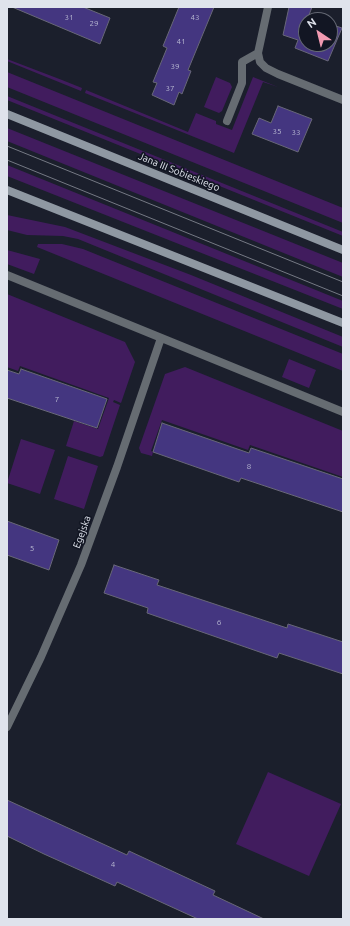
<!DOCTYPE html>
<style>
body{margin:0}
#map{position:relative;width:350px;height:926px;overflow:hidden;background:#1b1f2c;font-family:Ubuntu,sans-serif}
canvas{display:block}
.frame{position:absolute;inset:0;border:8px solid #dfe3ec;pointer-events:none}
.north{position:absolute;left:298px;top:12px;width:40px;height:40px;box-sizing:border-box;background:#121623;border:1px solid #646873;border-radius:50%;rotate:325deg;font-size:11px;font-weight:700;line-height:16px;text-align:center;color:#dfe3ec}
.north::after{content:'';display:block;margin:auto;width:14px;height:18px;background:#f19ab1;clip-path:polygon(50% 0,100% 100%,50% 72%,0 100%)}
</style>
<div id="map">
<canvas width="350" height="926"></canvas>
<div class="frame"></div>
<div class="north">N</div>
</div>
<script>
const ctx = document.querySelector('canvas').getContext('2d');
ctx.lineJoin = 'round';
function paint(path, color) { ctx.fillStyle = color; ctx.fill(path, 'evenodd'); }
const poly = rows => new Path2D(rows.map(r => 'M' + r).join(''));
function trace(path, color, width, dash) { ctx.strokeStyle = color; ctx.lineWidth = width; ctx.lineCap = dash ? 'butt' : 'round'; ctx.setLineDash(dash || []); ctx.stroke(path); }
function drawText(font, color, halo, rows, align = 'center') {
  ctx.font = font + ' Ubuntu,sans-serif'; ctx.lineWidth = 3.5; ctx.setLineDash([]); ctx.textBaseline = 'middle'; ctx.strokeStyle = halo; ctx.fillStyle = color; for (const [text, x, y, turn = 0] of rows) {
    ctx.save(); ctx.translate(x, y); ctx.rotate((+turn || 0) * Math.PI / 180); ctx.textAlign = isNaN(turn) ? turn : align; if (halo) ctx.strokeText(text, 0, 0); ctx.fillText(text, 0, 0); ctx.restore();
  }
}
const green = poly([
 [7,59,62,80,82,88,81,91,7,61],
 [7,72,343,208,343,223,7,87],
 [216,77,230,83,232,87,222,111,219,113,204,107],
 [253,77,278,87,263,82,234,153,85,93,86,90,188,132,196,113,216,121,216,124,232,130],
 [7,96,343,232,343,236,7,100],
 [7,128,343,263,343,277,7,141],
 [7,165,343,301,343,309,7,176],
 [7,215,65,227,191,275,343,337,343,347,78,239,63,236,27,235,7,230],
 [38,244,62,244,83,249,343,354,343,371,37,247],
 [7,250,40,259,34,274,7,264],
 [7,294,125,342,135,362,121,403,114,400,113,402,120,405,103,456,100,457,66,446,74,421,98,429,109,398,20,366,18,371,7,367],
 [289,359,316,370,309,388,282,377],
 [185,367,343,431,343,477,250,445,248,450,162,420,151,451,153,452,152,456,141,453,139,448,165,374],
 [21,439,55,450,40,494,7,483],
 [68,456,98,466,84,509,54,499],
 [268,772,341,804,309,876,236,844]
]);
const building = poly([
 [12,7,83,7,110,18,100,44,12,7],
 [179,7,214,7,188,70,191,71,182,94,179,92,174,105,152,95,157,83,153,82,167,48,163,46,179,7],
 [289,7,312,7,309,15,321,20,306,20,306,44,330,44,330,24,342,28,328,61,295,48,298,40,283,35,289,7],
 [278,106,312,119,298,152,252,134,259,118,271,123,278,106],
 [21,369,107,399,97,428,7,398,7,370,19,374,21,369],
 [162,423,249,453,251,448,343,479,343,512,241,478,239,482,153,452,162,423],
 [7,521,59,540,49,570,7,555,7,521],
 [114,565,159,580,157,585,287,628,288,624,343,642,343,674,279,653,277,658,147,613,148,608,104,593,114,565],
 [7,800,127,855,129,851,215,891,213,895,264,919,198,919,117,882,115,886,44,854,7,836,7,800]
]);
const street = poly([
 [268,7,258,53,260,62,266,68,278,74,343,100],
 [227,121,242,83,242,62,258,53],
 [7,275,343,412],
 [7,727,41,657,81,565,117,467,161,338]
]);
const secondary = poly([
 [7,114,343,250],
 [7,190,343,323]
]);
const tram = poly([
 [7,146,343,282],
 [7,160,343,296]
]);
const numberNames = [
 ["31",69,17],
 ["43",195,17],
 ["29",94,23],
 ["41",181,41],
 ["39",175,66],
 ["37",170,88],
 ["35",277,131],
 ["33",296,132],
 ["7",57,399],
 ["8",249,466],
 ["5",32,548],
 ["6",219,622],
 ["4",113,864]
];
const streetNames = [
 ["Jana III Sobieskiego",179,172,22],
 ["Egejska",82,532,-70]
];
paint(green, '#411c5e');
paint(building, '#443680');
trace(building, '#686778', 1);
trace(street, '#666c72', 8);
trace(secondary, '#8f98a2', 8);
trace(tram, '#757984', 1);
drawText('8px', '#b8b8d1', null, numberNames);
drawText('10px', '#dfe3ec', '#121623', streetNames);
</script>
